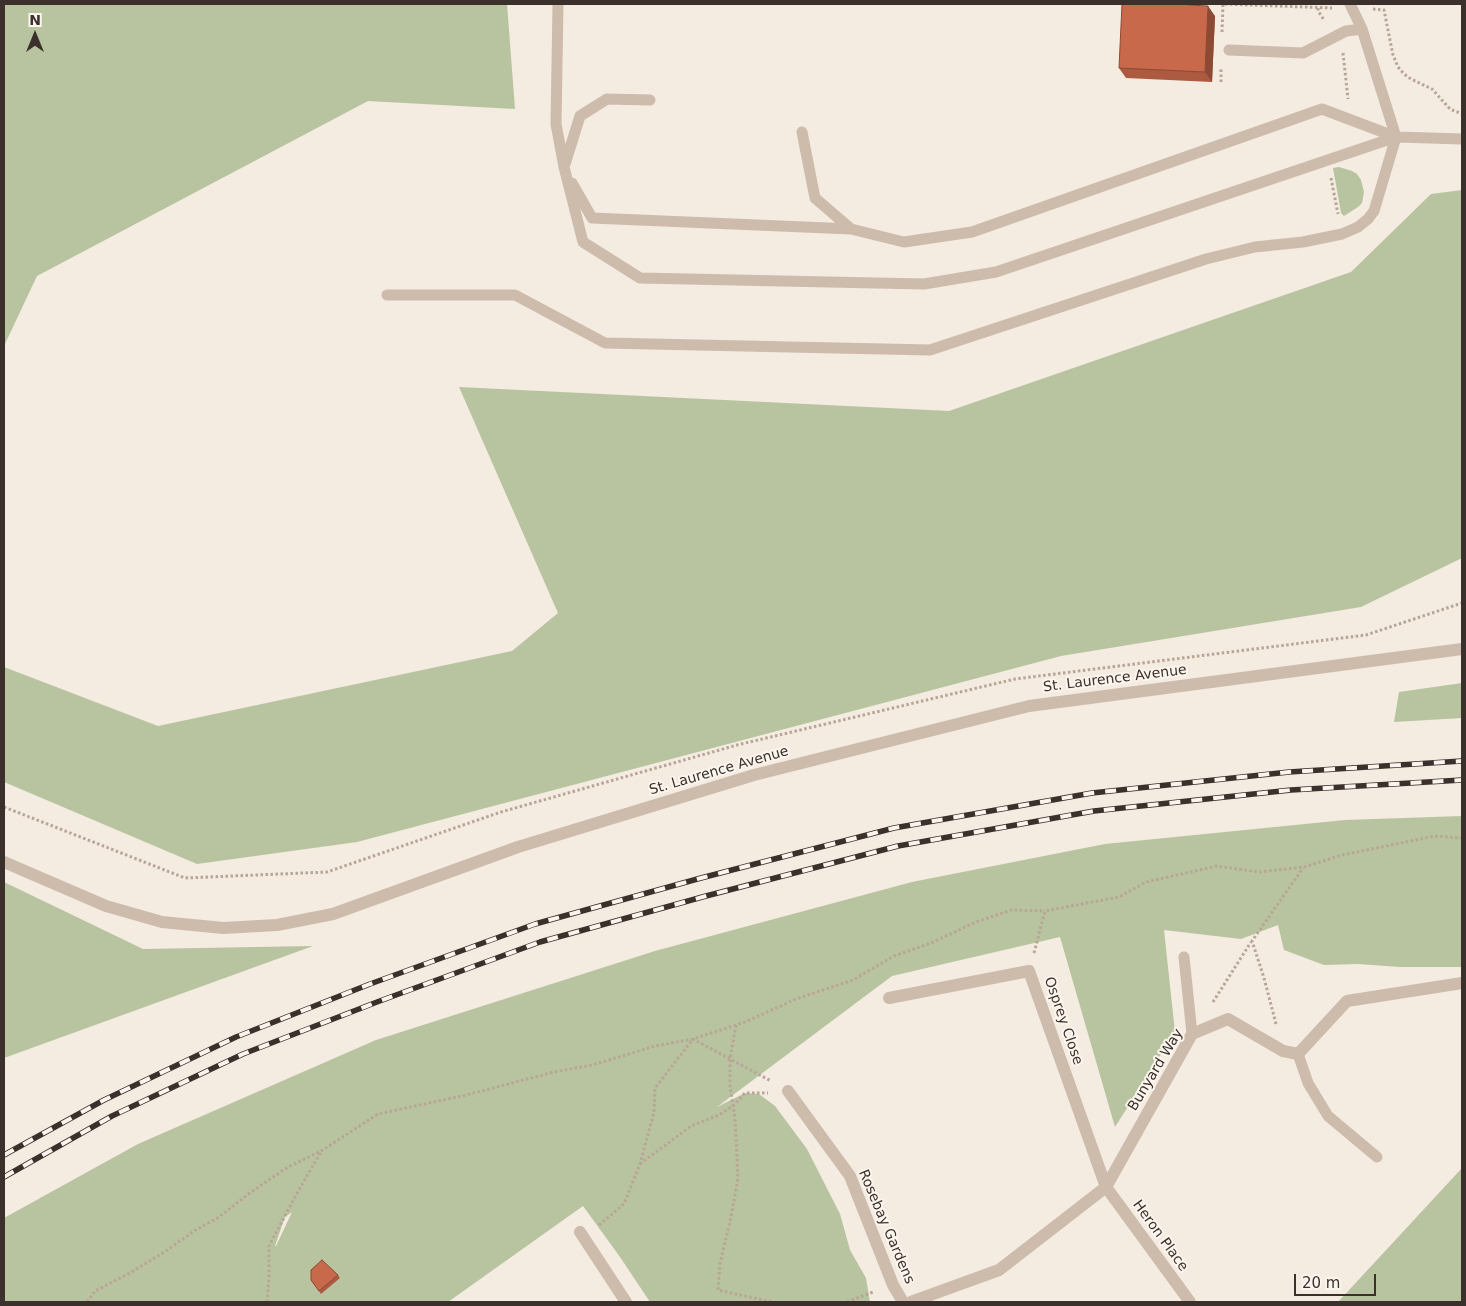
<!DOCTYPE html>
<style>
body{margin:0}
#map{position:relative;width:1466px;height:1306px;overflow:hidden;background:#f4ebe1;font-family:"DejaVu Sans",sans-serif}
canvas{display:block}
.frame{position:absolute;inset:0;border:5px solid #3b302b;pointer-events:none}
.north{position:absolute;left:10px;top:10px;width:50px;height:50px;-webkit-text-stroke:4px #fbf5ee;paint-order:stroke;rotate:0deg;font-size:14px;font-weight:700;line-height:20px;text-align:center;color:#3b302b}
.north::after{content:'';display:block;margin:auto;width:18px;height:22px;background:#3b302b;clip-path:polygon(50% 0,100% 100%,50% 72%,0 100%)}
.scale{position:absolute;left:1294px;top:1274px;width:82px;height:22px;box-sizing:border-box;border:2px solid #3b302b;border-top:0;padding-left:6px;font-size:15px;line-height:18px;white-space:nowrap;color:#3b302b;-webkit-text-stroke:4px #fbf5ee;paint-order:stroke}
</style>
<div id="map">
<canvas width="1466" height="1306"></canvas>
<div class="frame"></div>
<div class="north">N</div>
<div class="scale">20 m</div>
</div>
<script>
const ctx = document.querySelector('canvas').getContext('2d');
ctx.lineJoin = 'round';
function paint(path, color) { ctx.fillStyle = color; ctx.fill(path, 'evenodd'); }
const poly = rows => new Path2D(rows.map(r => 'M' + r).join(''));
function trace(path, color, width, dash) { ctx.strokeStyle = color; ctx.lineWidth = width; ctx.lineCap = dash ? 'butt' : 'round'; ctx.setLineDash(dash || []); ctx.stroke(path); }
function drawText(font, color, halo, rows, align = 'center') {
  ctx.font = font + ' "DejaVu Sans",sans-serif'; ctx.lineWidth = 4; ctx.setLineDash([]); ctx.textBaseline = 'middle'; ctx.strokeStyle = halo; ctx.fillStyle = color; for (const [text, x, y, turn = 0] of rows) {
    ctx.save(); ctx.translate(x, y); ctx.rotate((+turn || 0) * Math.PI / 180); ctx.textAlign = isNaN(turn) ? turn : align; if (halo) ctx.strokeText(text, 0, 0); ctx.fillText(text, 0, 0); ctx.restore();
  }
}
const green = poly([
 [4,4,507,4,515,109,368,101,37,276,4,346],
 [1339,167,1352,171,1357,174,1361,180,1364,192,1362,203,1358,207,1344,216,1341,213,1333,168],
 [1462,190,1462,558,1361,607,1061,656,357,842,197,864,4,782,4,667,158,726,512,651,558,613,459,387,949,411,1351,272,1431,194],
 [1462,683,1462,718,1394,722,1399,692],
 [1462,816,1462,967,1400,967,1358,964,1324,965,1284,950,1278,925,1241,939,1164,930,1175,1032,1115,1127,1060,937,892,976,717,1107,745,1093,759,1094,775,1106,807,1149,840,1214,850,1250,866,1278,870,1302,650,1302,620,1257,583,1206,448,1302,4,1302,4,1218,138,1144,376,1040,655,951,912,882,1105,844,1345,820],
 [292,1212,276,1246,275,1246,285,1217],
 [4,882,143,949,313,946,4,1058],
 [1462,1168,1462,1302,1338,1302,1437,1195]
]);
const path = poly([
 [1318,8,1318,11,1324,20],
 [1373,9,1384,10,1393,55,1398,67,1404,74,1411,79,1432,89,1450,109,1462,114],
 [1222,32,1223,4,1332,8],
 [1343,53,1348,99],
 [1221,82,1221,68],
 [1331,178,1338,214],
 [4,807,185,878,327,872,501,812,737,745,1015,679,1366,635,1462,603],
 [1034,953,1045,911,1119,897,1146,882,1217,866,1259,872,1304,867,1342,855,1435,836,1462,838],
 [1213,1002,1251,942],
 [1276,1024,1264,978,1252,941,1303,868],
 [736,1025,730,1059,730,1086,735,1118,738,1178,731,1217,720,1264,718,1290,772,1302],
 [640,1164,691,1126,719,1115,733,1106,745,1093,768,1093],
 [599,1225,624,1204,640,1164,654,1112,655,1088,693,1039,771,1081],
 [87,1302,95,1291,130,1273,166,1251,194,1231,219,1217,251,1192,288,1167,321,1151,378,1114,466,1095,554,1072,592,1065,655,1046,693,1039,745,1022,796,999,853,980,894,956,931,943,976,922,1011,910,1045,911],
 [267,1302,269,1277,269,1246,296,1195,321,1152],
 [847,1302,873,1292]
]);
const lane = poly([
 [558,4,556,124,564,167,583,242,640,278,924,284,996,272,1396,137,1322,109,972,232,904,242,851,229,815,198,802,132],
 [1229,50,1303,53,1346,31,1362,29],
 [1396,137,1462,139],
 [565,164,580,116,607,99,650,100],
 [572,183,592,218,851,229],
 [387,295,515,295,605,343,930,350,1206,259,1255,247,1303,242,1342,234,1358,227,1368,219,1374,211,1396,137,1362,29,1350,4],
 [1184,957,1192,1034],
 [1298,1054,1308,1083,1328,1116,1377,1157]
]);
const street = poly([
 [4,862,106,906,162,922,223,928,277,925,333,914,518,847,754,775,1029,706,1462,649],
 [889,998,1029,971,1106,1187,1190,1302],
 [788,1091,850,1176,893,1285,903,1302],
 [580,1232,626,1302],
 [911,1302,999,1270,1106,1187,1192,1034,1228,1019,1283,1051,1298,1054,1347,1001,1462,983]
]);
const rail = poly([
 [4,1155,104,1100,236,1037,370,984,535,924,701,878,894,828,1092,793,1289,772,1462,761],
 [4,1177,112,1116,243,1054,377,1002,540,942,706,896,898,846,1094,811,1291,790,1462,780]
]);
const wall = poly([
 [1196,5,1215,16,1212,82,1126,78,1119,68],
 [338,1275,340,1278,321,1294,311,1280]
]);
const shadedWall = poly([
 [1208,6,1215,16,1212,82,1205,72]
]);
const building = poly([
 [1122,4,1188,4,1188,5,1208,6,1205,72,1119,68,1122,4],
 [322,1260,338,1275,319,1291,311,1280,311,1270,322,1260]
]);
const streetNames = [
 ["St. Laurence Avenue",1115,679,-7],
 ["St. Laurence Avenue",719,771,-16],
 ["Osprey Close",1063,1021,71],
 ["Bunyard Way",1156,1070,-59],
 ["Rosebay Gardens",886,1227,67],
 ["Heron Place",1160,1236,54]
];
paint(green, '#b8c4a0');
trace(path, '#b9a596', 3, [2.5, 2.5]);
trace(lane, '#cdbbac', 11);
trace(street, '#cdbbac', 12);
trace(rail, '#3b302b', 5.5);
trace(rail, '#fbf5ee', 4, [11]);
paint(wall, '#ac5a40');
paint(shadedWall, '#8c4a34');
paint(building, '#c8694b');
trace(building, '#8c4a34', 1);
drawText('14px', '#3b302b', '#fbf5ee', streetNames);
</script>
